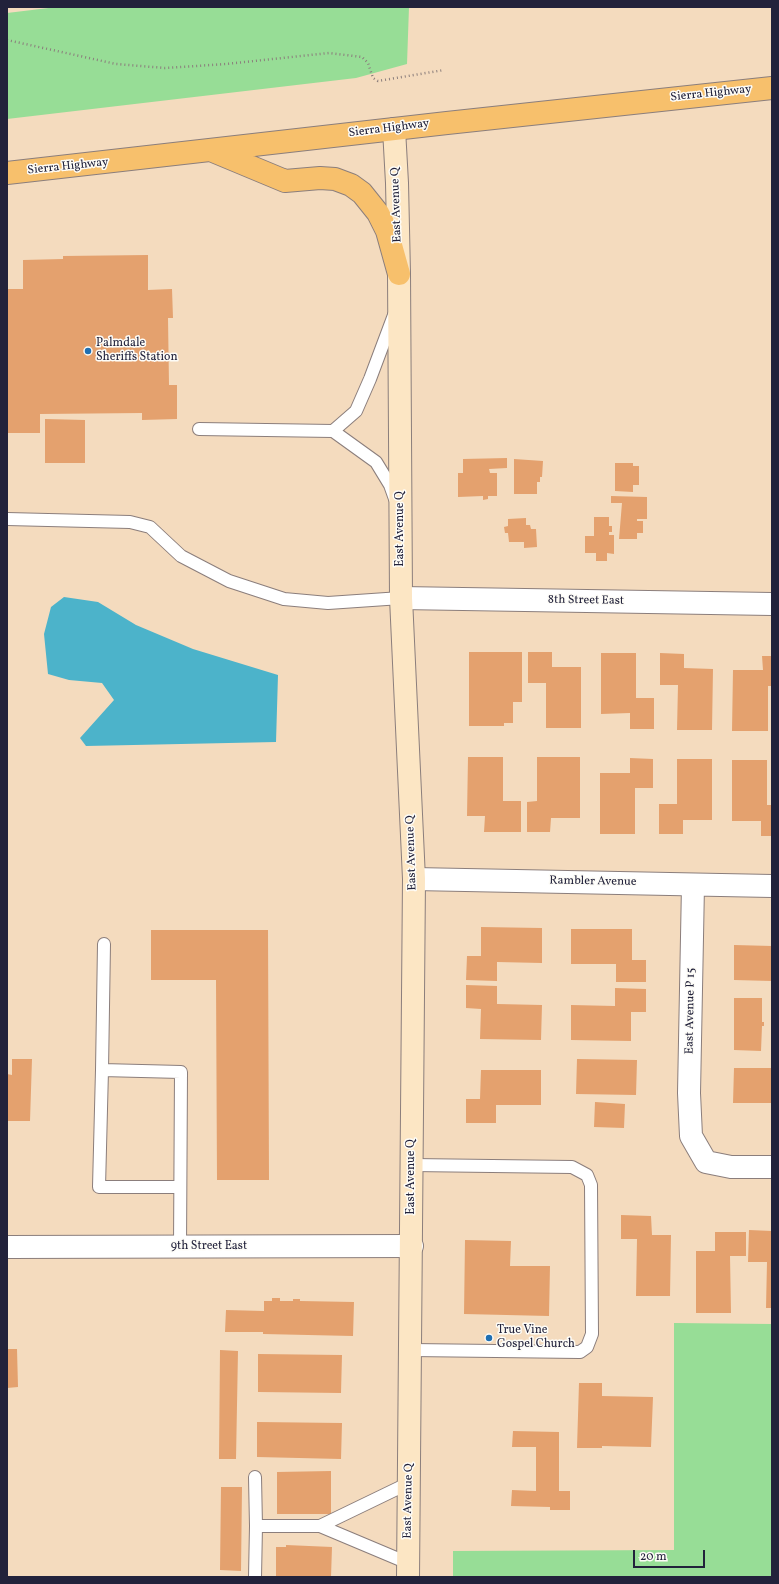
<!DOCTYPE html>
<style>
body{margin:0}
#map{position:relative;width:779px;height:1584px;overflow:hidden;background:#f4dbbe;font-family:Vollkorn,serif}
canvas{display:block}
.frame{position:absolute;inset:0;border:8px solid #22223b;pointer-events:none}
.scale{position:absolute;left:633px;top:1550px;width:72px;height:18px;box-sizing:border-box;border:2px solid #22223b;border-top:0;padding-left:5px;font-size:12px;line-height:14px;white-space:nowrap;color:#22223b;-webkit-text-stroke:3px #fdfcf7;paint-order:stroke}
</style>
<div id="map">
<canvas width="779" height="1584"></canvas>
<div class="frame"></div>
<div class="scale">20 m</div>
</div>
<script>
const ctx = document.querySelector('canvas').getContext('2d');
ctx.lineJoin = 'round';
function paint(path, color) { ctx.fillStyle = color; ctx.fill(path, 'evenodd'); }
const poly = rows => new Path2D(rows.map(r => 'M' + r).join(''));
function trace(path, color, width, dash) { ctx.strokeStyle = color; ctx.lineWidth = width; ctx.lineCap = dash ? 'butt' : 'round'; ctx.setLineDash(dash || []); ctx.stroke(path); }
function drawText(font, color, halo, rows, align = 'center') {
  ctx.font = font + ' Vollkorn,serif'; ctx.lineWidth = 3; ctx.setLineDash([]); ctx.textBaseline = 'middle'; ctx.strokeStyle = halo; ctx.fillStyle = color; for (const [text, x, y, turn = 0] of rows) {
    ctx.save(); ctx.translate(x, y); ctx.rotate((+turn || 0) * Math.PI / 180); ctx.textAlign = isNaN(turn) ? turn : align; if (halo) ctx.strokeText(text, 0, 0); ctx.fillText(text, 0, 0); ctx.restore();
  }
}
const green = poly([
 [57,7,409,7,407,64,356,78,7,119,7,13],
 [674,1323,772,1324,772,1577,453,1577,453,1551,674,1550]
]);
const water = poly([
 [64,597,98,602,136,625,193,649,278,675,276,742,86,746,80,738,114,700,102,683,69,680,48,674,44,634,51,607]
]);
const building = poly([
 [148,255,148,290,172,289,173,318,168,318,169,385,177,385,177,419,142,420,142,413,40,414,40,433,7,433,7,289,23,289,23,260,63,259,63,256],
 [45,419,85,420,85,463,45,463],
 [507,458,507,468,489,469,490,473,497,473,497,496,488,496,488,499,483,500,483,496,458,497,458,473,463,473,463,459],
 [514,459,543,461,542,477,540,477,540,482,537,482,537,494,514,494],
 [615,463,633,463,633,466,639,466,639,485,633,485,633,492,615,491],
 [611,496,647,497,647,519,637,519,637,521,643,521,643,533,637,533,637,539,619,539,622,503,611,503],
 [594,517,609,517,609,526,612,526,612,532,609,532,609,535,614,535,614,554,607,553,607,561,596,561,596,553,585,553,585,536,594,536],
 [526,518,526,525,530,525,531,529,536,529,537,547,524,548,524,542,509,542,508,533,505,533,504,527,508,526,508,519],
 [469,652,522,652,522,702,513,702,513,723,504,723,504,726,469,726],
 [528,652,552,652,552,667,581,667,581,728,546,728,546,683,528,683],
 [601,653,636,653,636,698,654,698,654,729,630,729,630,713,601,714],
 [660,653,684,654,684,668,713,669,712,730,677,730,678,685,660,685],
 [762,656,772,656,772,686,768,686,768,731,732,731,733,670,763,670],
 [468,757,503,757,503,801,521,801,521,832,484,832,485,816,467,816],
 [537,757,580,757,580,818,551,818,550,832,527,832,527,802,537,801],
 [630,758,653,759,653,788,635,788,635,834,600,834,600,773,630,773],
 [677,759,712,759,712,820,683,820,683,834,659,834,659,804,677,804],
 [732,760,767,760,767,805,772,805,772,836,761,836,761,821,732,821],
 [481,927,542,928,542,963,497,962,497,981,466,980,467,956,481,956],
 [571,929,632,929,632,960,646,960,646,982,616,982,616,964,571,964],
 [151,930,268,930,269,1180,217,1180,216,980,151,980],
 [734,945,772,946,772,981,734,980],
 [466,985,497,986,497,1004,542,1005,541,1040,480,1039,481,1009,466,1008],
 [615,988,646,989,646,1012,631,1012,631,1041,571,1040,571,1005,615,1006],
 [734,998,762,998,762,1022,764,1022,764,1026,762,1026,761,1051,734,1050],
 [12,1059,32,1059,30,1121,7,1121,7,1074,12,1075],
 [577,1059,637,1060,636,1095,576,1094],
 [734,1068,772,1068,772,1103,733,1103],
 [481,1070,541,1070,541,1105,496,1105,496,1123,466,1123,466,1099,480,1099],
 [595,1102,625,1104,624,1128,594,1127],
 [621,1215,651,1216,652,1235,671,1235,670,1296,636,1296,637,1239,621,1239],
 [749,1230,772,1231,772,1308,766,1308,767,1262,748,1262],
 [715,1232,746,1232,746,1256,730,1256,731,1313,696,1313,696,1251,715,1251],
 [465,1240,511,1241,510,1266,550,1266,549,1316,464,1314],
 [272,1298,280,1298,280,1301,293,1301,293,1299,300,1299,300,1301,354,1302,353,1336,263,1334,263,1332,225,1332,226,1310,264,1311,264,1301,272,1301],
 [7,1349,17,1349,18,1387,7,1388],
 [220,1350,238,1351,236,1459,219,1459],
 [258,1354,342,1355,341,1393,258,1392],
 [579,1383,602,1383,602,1396,653,1397,651,1447,602,1446,602,1448,577,1448],
 [257,1422,342,1423,341,1459,257,1457],
 [513,1431,559,1432,559,1491,570,1491,570,1510,550,1510,550,1507,511,1506,512,1490,536,1491,536,1447,512,1447],
 [331,1471,331,1514,277,1514,277,1472],
 [221,1487,242,1487,241,1571,220,1570],
 [286,1545,332,1547,331,1577,276,1577,276,1547,286,1547]
]);
const path = poly([
 [7,40,116,64,165,68,226,64,329,53,362,57,368,63,373,78,378,81,444,70]
]);
const service = poly([
 [199,429,333,431,376,462,390,485,395,499],
 [333,431,356,411,370,379,394,315],
 [7,519,130,522,150,527,181,556,229,581,284,599,328,603,401,598],
 [104,944,102,1070,181,1072,180,1247],
 [102,1070,99,1187,180,1187],
 [411,1350,580,1352,587,1347,592,1334,591,1185,587,1175,572,1167,412,1165],
 [255,1477,256,1526],
 [408,1563,320,1526,409,1483],
 [255,1577,256,1526,320,1526]
]);
const minor = poly([
 [401,598,772,604],
 [414,879,772,886],
 [693,885,689,1093,691,1136,706,1162,731,1167,772,1167],
 [7,1247,412,1246]
]);
const secondary = poly([
 [394,129,397,183,399,274,401,598,414,879,408,1577]
]);
const primary = poly([
 [213,151,285,181,320,178,335,179,351,185,362,193,378,213,387,231,399,274],
 [7,173,447,123,772,88]
]);
const markers = [
 [88,351,4,"#1f6fb2"],
 [489,1338,4,"#1f6fb2"]
];
const streetNames = [
 ["Sierra Highway",711,94,-6],
 ["Sierra Highway",389,129,-7],
 ["Sierra Highway",68,167,-6],
 ["East Avenue Q",397,205,-92],
 ["East Avenue Q",401,529,-90],
 ["8th Street East",586,601,1],
 ["East Avenue Q",412,853,-92],
 ["Rambler Avenue",593,882,1],
 ["East Avenue P 15",691,1011,-89],
 ["East Avenue Q",412,1177,-90],
 ["9th Street East",209,1247],
 ["East Avenue Q",409,1501,-89]
];
const poiNames = [
 ["Palmdale",96,344],
 ["Sheriffs Station",96,358],
 ["True Vine",497,1331],
 ["Gospel Church",497,1345]
];
paint(green, '#97dd96');
paint(water, '#4cb3ca');
paint(building, '#e4a16e');
trace(service, '#8b7e7c', 14);
trace(minor, '#8b7e7c', 24);
trace(secondary, '#8b7e7c', 24);
trace(primary, '#8b7e7c', 24);
trace(path, '#8b7e7c', 2.5, [1, 3]);
trace(service, '#fff', 12);
trace(minor, '#fff', 22);
trace(secondary, '#fce6c4', 22);
trace(primary, '#f7c06c', 22);
for (const [x, y, r, color] of markers) { const dot = new Path2D(); dot.arc(x, y, r, 0, 2 * Math.PI); ctx.fillStyle = color; ctx.fill(dot); trace(dot, '#fdfcf7', 1.5); }
drawText('12px', '#22223b', '#fdfcf7', streetNames);
drawText('12px', '#22223b', '#fdfcf7', poiNames, 'left');
</script>
